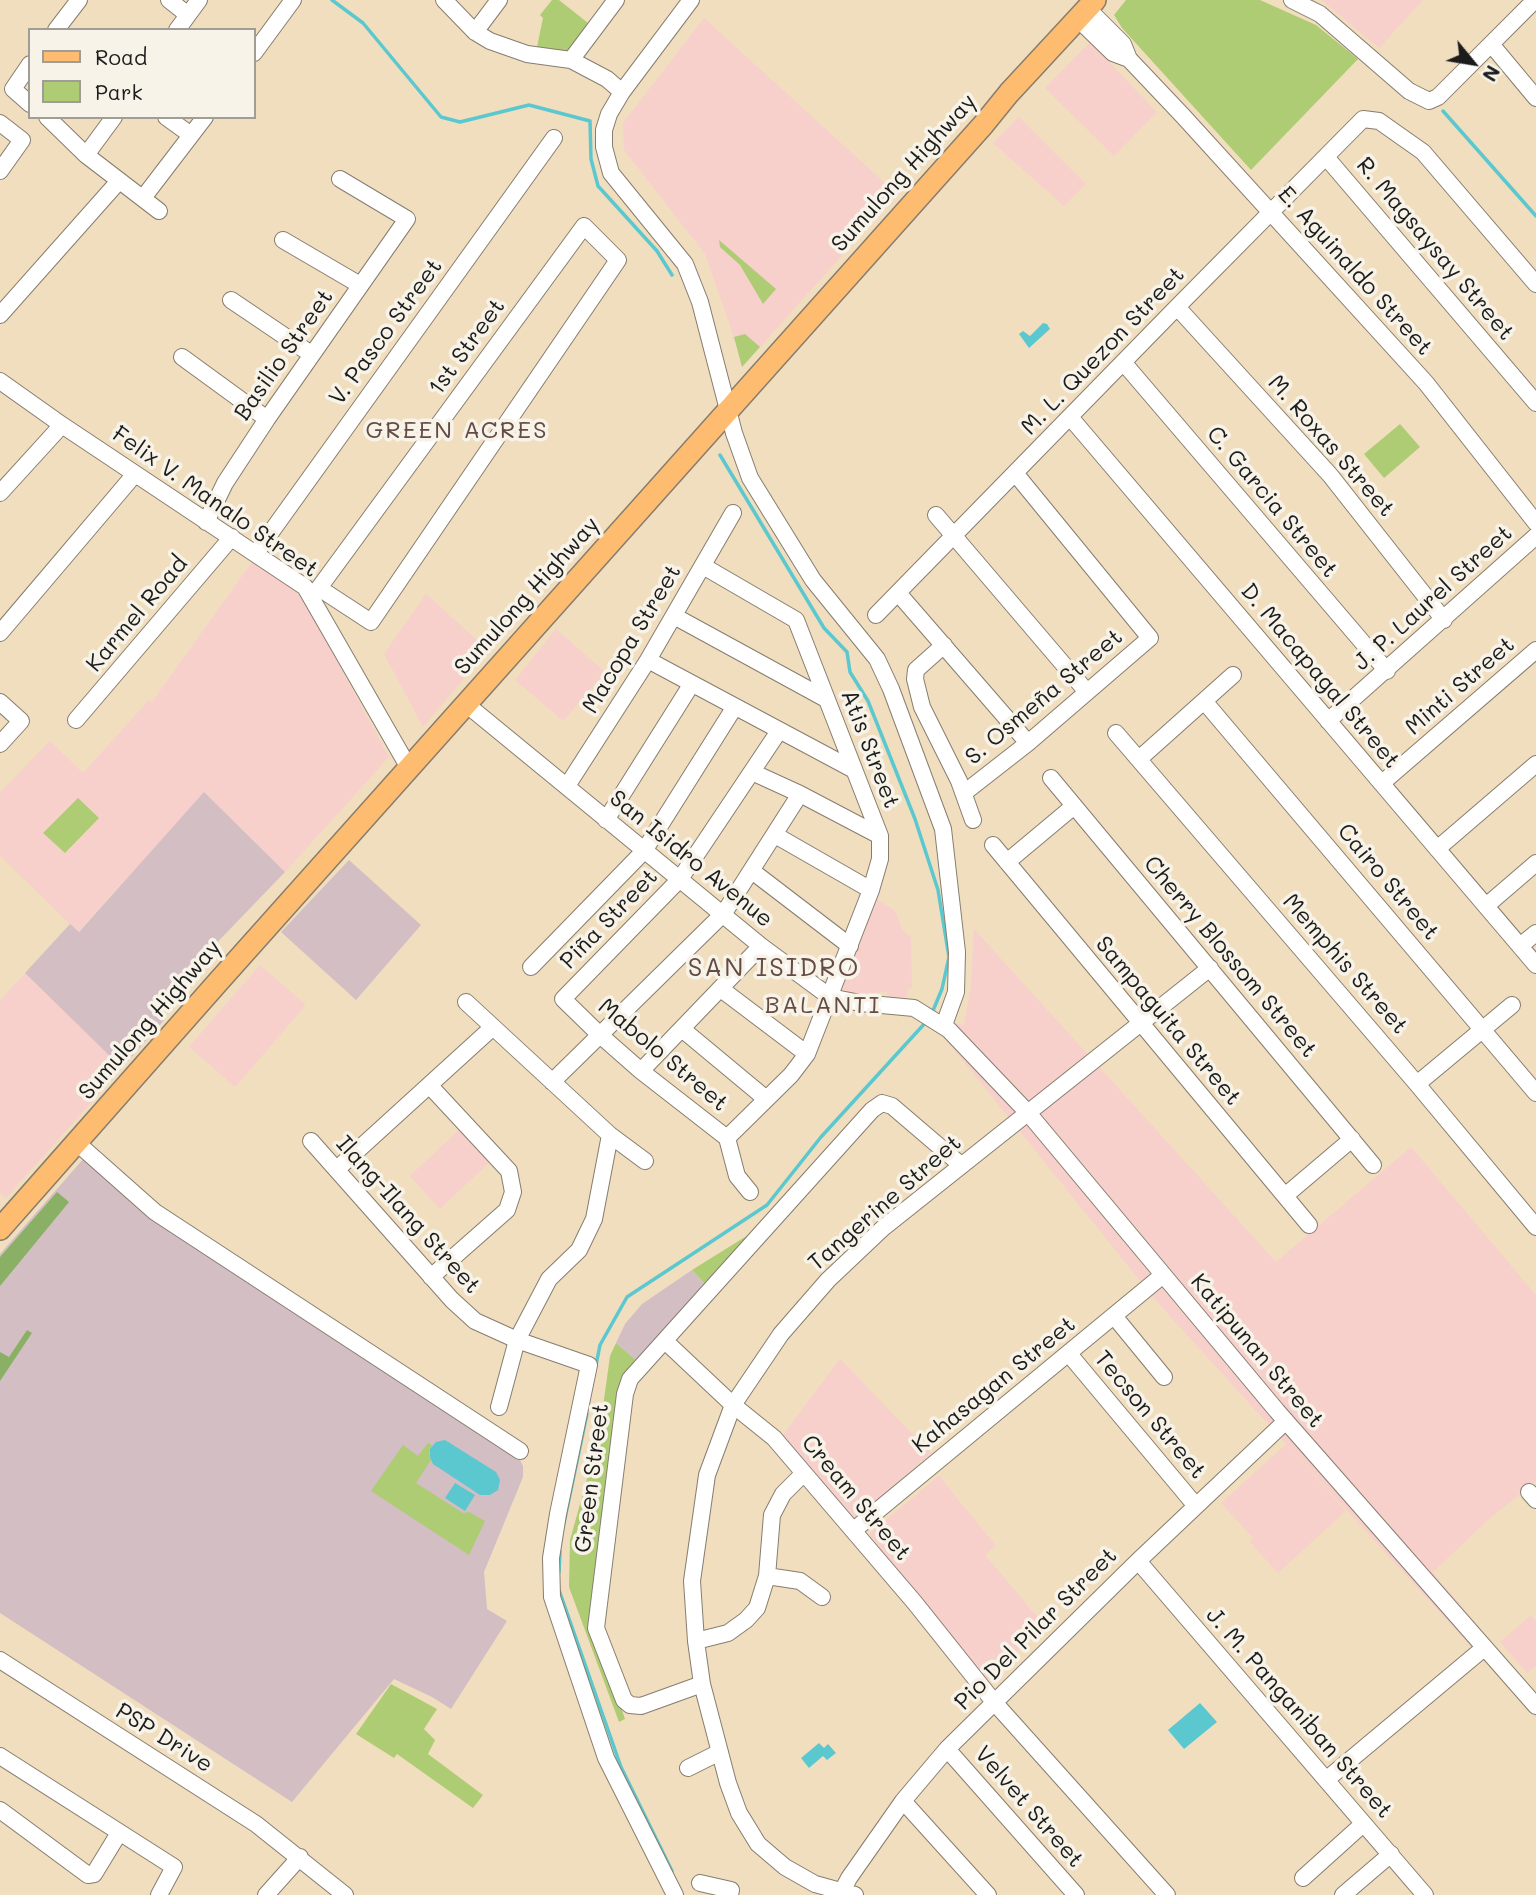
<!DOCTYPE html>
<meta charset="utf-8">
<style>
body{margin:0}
#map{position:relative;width:1536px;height:1895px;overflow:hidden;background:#f1debf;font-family:Mali,sans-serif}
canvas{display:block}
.legend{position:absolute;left:28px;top:28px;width:228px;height:91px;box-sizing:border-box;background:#f7f3e8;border:2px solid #9f9d96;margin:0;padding:9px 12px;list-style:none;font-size:21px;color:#1c1c1c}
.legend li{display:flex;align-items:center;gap:14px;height:35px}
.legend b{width:35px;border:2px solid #9f9d96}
.north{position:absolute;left:1438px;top:28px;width:70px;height:70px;-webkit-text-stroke:5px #f7f3e8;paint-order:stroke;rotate:120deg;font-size:19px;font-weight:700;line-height:28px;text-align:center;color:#1c1c1c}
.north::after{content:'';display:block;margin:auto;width:24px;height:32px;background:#1c1c1c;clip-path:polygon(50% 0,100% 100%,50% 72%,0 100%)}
</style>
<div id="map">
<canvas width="1536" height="1895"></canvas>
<ul class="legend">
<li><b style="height:9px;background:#febc70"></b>Road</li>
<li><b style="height:19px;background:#aecc73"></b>Park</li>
</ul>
<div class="north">N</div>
</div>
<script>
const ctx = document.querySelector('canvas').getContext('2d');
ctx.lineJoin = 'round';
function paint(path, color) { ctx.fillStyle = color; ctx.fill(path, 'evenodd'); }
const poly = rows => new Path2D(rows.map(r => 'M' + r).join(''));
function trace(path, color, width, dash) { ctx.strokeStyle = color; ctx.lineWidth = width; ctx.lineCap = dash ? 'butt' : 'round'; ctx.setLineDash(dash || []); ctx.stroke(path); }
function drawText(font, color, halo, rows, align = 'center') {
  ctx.font = font + ' Mali,sans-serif'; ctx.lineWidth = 7; ctx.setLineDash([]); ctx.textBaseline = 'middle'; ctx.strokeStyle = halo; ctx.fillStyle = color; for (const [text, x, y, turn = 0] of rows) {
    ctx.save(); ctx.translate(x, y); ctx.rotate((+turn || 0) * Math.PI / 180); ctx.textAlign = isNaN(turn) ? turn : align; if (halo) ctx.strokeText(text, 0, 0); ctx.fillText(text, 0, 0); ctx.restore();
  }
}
const built = poly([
 [1321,0,1423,0,1379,48],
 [704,18,897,194,742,367,734,337,705,254,624,150,623,123],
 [1090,42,1157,112,1114,156,1045,88],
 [1019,117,1086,184,1064,206,993,143],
 [252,562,290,586,305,602,389,757,285,872,204,793,78,932,0,856,0,792,50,741,83,773,149,700,152,702],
 [426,594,488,650,423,727,384,654],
 [556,629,605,672,563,721,515,680],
 [873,896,895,911,902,929,911,938,912,988,908,989,907,997,888,998,887,992,855,994,839,988],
 [974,929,1276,1262,1411,1147,1536,1295,1536,1481,1489,1519,1433,1572,1536,1695,1536,1718,1157,1302,935,1026,940,1020,964,1025,971,986],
 [260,965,306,1005,235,1087,189,1047],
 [25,973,122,1068,6,1198,0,1193,0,1000],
 [463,1126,494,1158,440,1209,410,1176],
 [840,1359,931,1453,856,1520,783,1435],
 [1286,1444,1346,1511,1278,1573,1250,1542,1253,1538,1221,1503],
 [939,1476,996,1546,985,1555,1044,1625,986,1681,869,1534],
 [1531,1615,1536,1621,1536,1666,1527,1673,1500,1642]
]);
const industrial = poly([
 [204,792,285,872,155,1007,166,1018,122,1068,25,973,70,924,79,932],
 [349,860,421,925,356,1000,281,932],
 [85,1157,518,1456,523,1466,523,1477,484,1572,487,1609,507,1621,451,1709,432,1697,394,1679,292,1802,0,1613,0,1254],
 [692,1270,708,1287,637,1361,616,1343,625,1324,642,1304]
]);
const green = poly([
 [552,0,559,0,588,23,570,49,566,52,537,47,543,18,540,15],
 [1126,0,1260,0,1316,25,1358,59,1251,170,1122,28,1114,15],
 [719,240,776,289,763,304,740,265,720,247],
 [745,334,760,347,742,367,734,337],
 [1400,424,1420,447,1384,478,1364,454],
 [78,798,99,818,65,853,43,833],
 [761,1227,708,1287,692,1270],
 [616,1343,637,1361,621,1379,593,1627,625,1719,619,1722,569,1587,570,1540,599,1436,610,1356],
 [428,1443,432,1445,429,1453,431,1460,416,1483,463,1513,469,1512,485,1521,469,1555,371,1491,403,1445,418,1456],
 [391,1684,437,1709,424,1729,435,1740,428,1754,483,1795,473,1808,397,1754,394,1758,356,1734]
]);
const forest = poly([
 [57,1192,69,1202,0,1286,0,1257],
 [27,1330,32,1333,0,1381,0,1352,9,1357]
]);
const water = poly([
 [1043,323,1047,324,1050,329,1029,348,1019,334,1023,331,1030,336],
 [445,1440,496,1472,500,1480,498,1490,490,1495,480,1495,433,1464,430,1457,430,1449,436,1442],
 [455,1483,475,1495,465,1511,445,1498],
 [1200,1703,1217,1722,1184,1749,1168,1730],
 [819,1743,824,1748,828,1744,836,1753,827,1760,823,1756,809,1768,801,1758]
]);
const stream = poly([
 [332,0,363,23,441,117,460,122,529,105,590,121,591,159,598,186,657,251,672,275],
 [1443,111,1536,216],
 [720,455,824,628,847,652,850,672,868,701,915,819,938,890,949,957,942,989,932,1013],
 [596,1365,600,1345,627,1297,767,1205,821,1137,926,1022],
 [564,1523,587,1414],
 [559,1572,560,1551],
 [559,1590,621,1767,672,1871]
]);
const minor = poly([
 [169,0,188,15],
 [444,0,475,32,490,41,527,54,571,60,607,79,622,92],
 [691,0,622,92,609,114,604,130,604,147,611,173,685,264,700,302,734,433,750,478,813,580,877,659,891,689,943,829,957,952,956,992,944,1025],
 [1292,0,1320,14,1409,91,1429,101,1438,97,1535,0],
 [1087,8,1123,44,1129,59],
 [1078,19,1113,53,1129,59,1183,116,1426,383,1536,523],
 [56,30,79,0],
 [177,30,199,0],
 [475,32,499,0],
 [1491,44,1536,98],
 [254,53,293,0],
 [571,60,616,0],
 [30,64,13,89,30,104],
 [47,117,86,155,159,211],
 [166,117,191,135],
 [0,123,22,140,0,171],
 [86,155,114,117],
 [1326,157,1536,403],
 [143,198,205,117],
 [283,240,360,285],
 [231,300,311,354],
 [1177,307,1330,475,1444,620],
 [0,315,119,181],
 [182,357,267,419],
 [1123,362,1387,671],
 [0,381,62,425,305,587,409,768],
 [1070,417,1536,965],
 [0,493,62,425],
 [936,515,1087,692],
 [206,522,225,483,267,419,407,219,340,179],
 [256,553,554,138],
 [703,566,796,620,880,836,880,859,871,890,807,1054,791,1075,727,1138],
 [898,593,1028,743],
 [311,595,319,588,584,226,618,260,371,622,319,588],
 [876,615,1177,307,1363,119,1379,121,1423,152,1536,284],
 [674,616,826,699],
 [0,633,135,474],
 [944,645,916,670,915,679,922,707,959,781,973,820],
 [648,660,854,770],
 [1204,701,1536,1093],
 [0,702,21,721,0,744],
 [466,704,761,946,830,997,860,1003,914,1008,949,1030,1029,1114,1277,1411,1536,1706],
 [76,720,232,537],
 [1328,721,1536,536],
 [1116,733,1417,1084,1536,1227],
 [1139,759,1233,675],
 [752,772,800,794,880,836],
 [1051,778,1373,1165],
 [1382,783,1536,650],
 [567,786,648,660,733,513],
 [964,793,1028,743,1150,638,1015,473],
 [606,820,691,685],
 [775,835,871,890],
 [993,845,1309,1225],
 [1437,849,1536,764],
 [1007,862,1074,806],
 [752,871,850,946],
 [1486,906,1536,863],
 [1520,946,1536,933],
 [531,967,644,851,734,708],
 [721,989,807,1054],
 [466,1002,610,1135,645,1161],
 [682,1029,765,1098],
 [641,1071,761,946],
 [552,1082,724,913,800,794],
 [1417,1084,1512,1005],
 [430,1086,509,1171,513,1192,507,1210,431,1277],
 [727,1138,641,1071,600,1035,563,999,680,879,779,731],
 [727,1138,737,1176,750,1192],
 [311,1141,452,1300,475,1321,517,1340,589,1365,558,1514,551,1558,552,1597,606,1758,675,1895],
 [76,1142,155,1212,520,1451],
 [337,1169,493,1027],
 [1286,1195,1352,1139],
 [1114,1316,1164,1377],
 [665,1341,733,1405,774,1438,915,1603,994,1702,1167,1895],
 [1069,1354,1196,1506],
 [499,1407,517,1340,549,1279,579,1250,594,1219,610,1135],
 [1529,1492,1536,1500],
 [854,1530,1163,1275],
 [1138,1561,1425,1895],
 [767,1576,800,1581,822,1597],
 [696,1641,728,1633,746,1620,757,1608,767,1576,772,1515,783,1494,804,1473],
 [0,1660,256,1824,345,1895],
 [702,1684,641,1706,630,1705,624,1700,596,1628,625,1394,630,1379,872,1110,882,1103,892,1106,961,1165],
 [947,1749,1076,1895],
 [0,1756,174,1867,159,1895],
 [688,1768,720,1752],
 [1326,1780,1484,1648],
 [903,1801,988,1895],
 [0,1810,88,1875,94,1874,119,1833],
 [1303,1878,1363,1824],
 [700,1883,731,1890,730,1895],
 [266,1895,300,1857],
 [840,1895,849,1878,903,1801,947,1749,1138,1561,1286,1421],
 [855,1895,815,1884,785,1867,758,1844,739,1813,728,1783,702,1684,696,1641,692,1581,707,1475,733,1405,781,1334,828,1280,883,1228,1210,968],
 [1343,1895,1391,1854]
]);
const major = poly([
 [0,1229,218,982,983,125,1009,93,1095,0]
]);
const streetNames = [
 ["Sumulong Highway",904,173,-48],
 ["R. Magsaysay Street",1435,249,50],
 ["E. Aguinaldo Street",1355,271,48],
 ["V. Pasco Street",386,332,-54],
 ["1st Street",467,347,-54],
 ["M. L. Quezon Street",1103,351,-46],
 ["Basilio Street",284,355,-55],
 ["M. Roxas Street",1331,446,49],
 ["Felix V. Manalo Street",215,502,35],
 ["C. Garcia Street",1272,502,50],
 ["Sumulong Highway",527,596,-48],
 ["J. P. Laurel Street",1433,598,-42],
 ["Karmel Road",137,614,-50],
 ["Macopa Street",632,639,-59],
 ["D. Macapagal Street",1320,676,50],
 ["Minti Street",1460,686,-41],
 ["S. Osmeña Street",1044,697,-40],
 ["Atis Street",870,749,69],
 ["San Isidro Avenue",691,859,39],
 ["Cairo Street",1388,882,50],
 ["Piña Street",609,919,-46],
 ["Cherry Blossom Street",1230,957,50],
 ["Memphis Street",1345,964,49],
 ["Sumulong Highway",150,1020,-49],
 ["Sampaguita Street",1168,1021,50],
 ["Mabolo Street",663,1055,40],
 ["Tangerine Street",885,1203,-41],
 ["Ilang-Ilang Street",408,1215,48],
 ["Katipunan Street",1257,1351,50],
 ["Kahasagan Street",994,1385,-39],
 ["Tecson Street",1150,1415,50],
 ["Green Street",592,1478,-83],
 ["Cream Street",856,1498,50],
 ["Pio Del Pilar Street",1036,1629,-45],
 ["J. M. Panganiban Street",1299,1713,49],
 ["PSP Drive",164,1738,32],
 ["Velvet Street",1029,1807,49]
];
const neighbourhoodNames = [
 ["GREEN ACRES",457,431],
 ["BALANTI",823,1006]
];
const quarterNames = [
 ["SAN ISIDRO",774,968]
];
paint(built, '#f7d0cc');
paint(industrial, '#d2bec3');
paint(green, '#aecc73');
paint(forest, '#8ab065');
paint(water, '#5bc8cf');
trace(stream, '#5bc8cf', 3.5);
trace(minor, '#867d6e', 18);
trace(major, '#867d6e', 24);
trace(minor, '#fff', 16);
trace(major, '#febc70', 21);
drawText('23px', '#1c1c1c', '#f7f3e8', streetNames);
ctx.letterSpacing = '2px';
drawText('24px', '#644b43', '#f7f3e8', neighbourhoodNames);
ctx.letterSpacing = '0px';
ctx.letterSpacing = '2px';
drawText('26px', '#644b43', '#f7f3e8', quarterNames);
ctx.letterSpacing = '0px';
</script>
